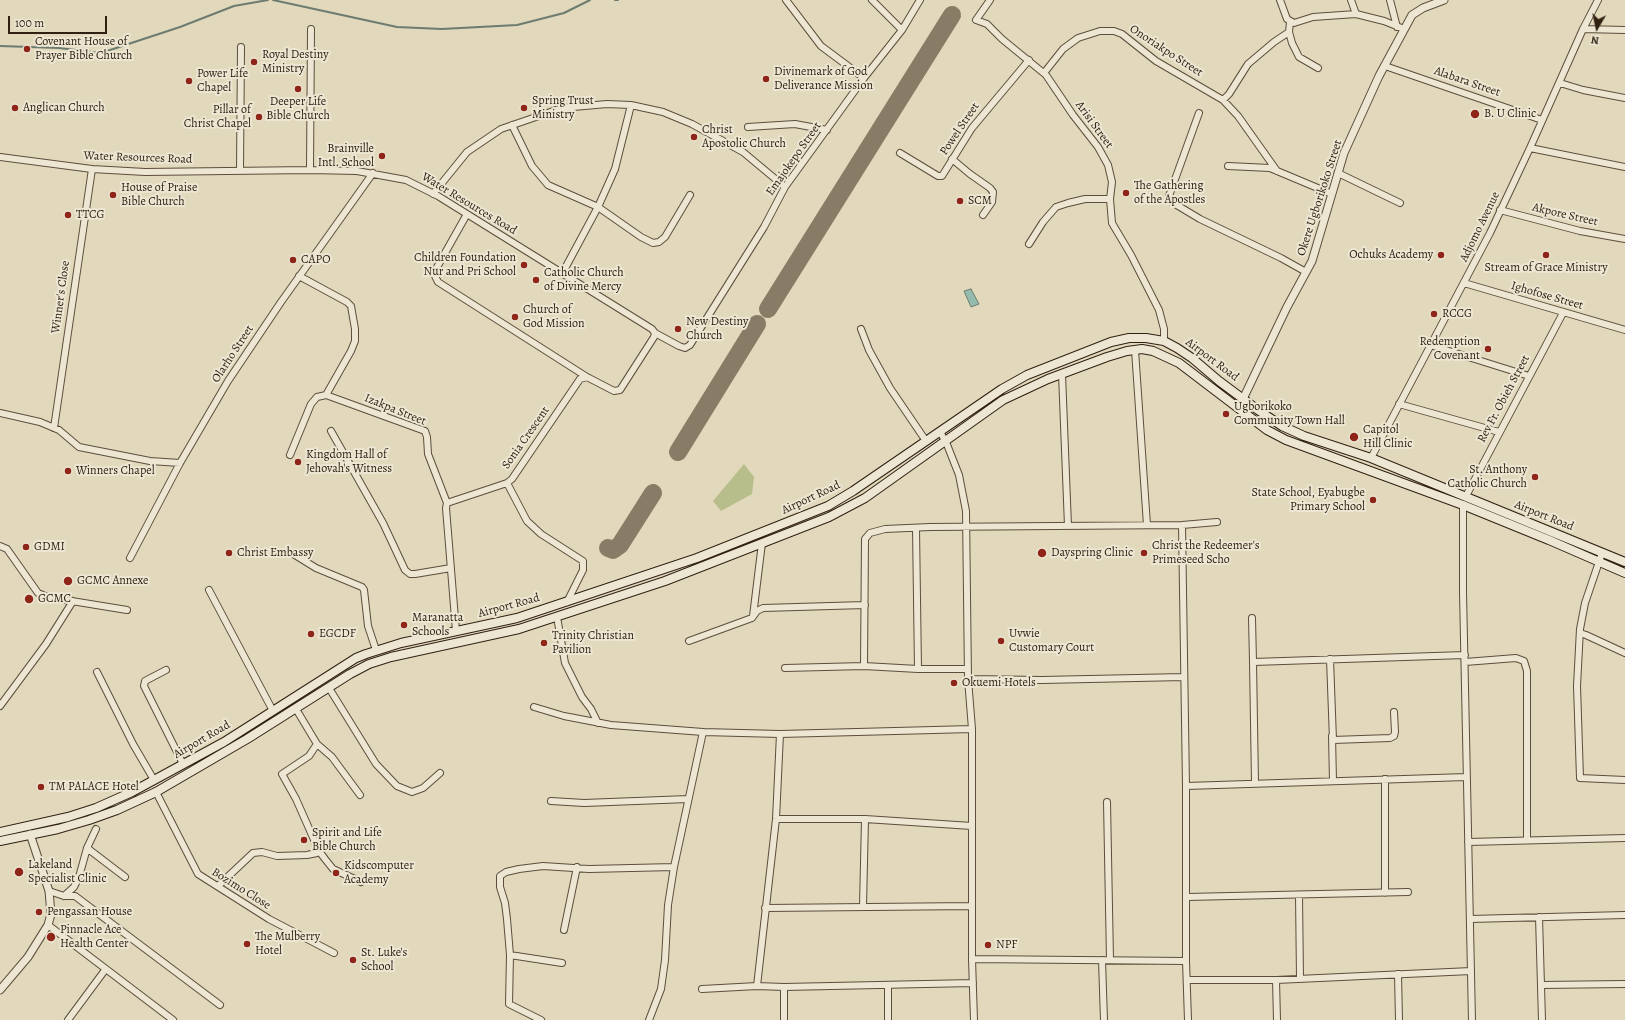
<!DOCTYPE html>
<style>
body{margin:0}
#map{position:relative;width:1625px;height:1020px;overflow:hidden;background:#e2d8bb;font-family:Alegreya,serif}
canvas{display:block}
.north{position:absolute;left:1577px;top:8px;width:40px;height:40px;-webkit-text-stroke:3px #ece6d3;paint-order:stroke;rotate:189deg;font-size:11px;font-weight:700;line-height:16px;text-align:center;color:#302012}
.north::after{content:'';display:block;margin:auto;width:14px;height:18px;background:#302012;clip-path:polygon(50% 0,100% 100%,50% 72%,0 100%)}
.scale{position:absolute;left:8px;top:16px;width:99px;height:18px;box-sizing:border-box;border:2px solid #302012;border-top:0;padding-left:5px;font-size:12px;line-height:14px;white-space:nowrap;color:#302012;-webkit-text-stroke:3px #ece6d3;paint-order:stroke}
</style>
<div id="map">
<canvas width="1625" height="1020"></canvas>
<div class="north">N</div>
<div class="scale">100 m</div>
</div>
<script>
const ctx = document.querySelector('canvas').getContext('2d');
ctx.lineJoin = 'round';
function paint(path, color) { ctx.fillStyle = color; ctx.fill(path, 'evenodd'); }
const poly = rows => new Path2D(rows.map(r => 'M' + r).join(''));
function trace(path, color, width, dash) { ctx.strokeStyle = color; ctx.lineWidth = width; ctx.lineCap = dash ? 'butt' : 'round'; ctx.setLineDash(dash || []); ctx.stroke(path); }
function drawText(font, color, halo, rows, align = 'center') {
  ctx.font = font + ' Alegreya,serif'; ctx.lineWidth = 4; ctx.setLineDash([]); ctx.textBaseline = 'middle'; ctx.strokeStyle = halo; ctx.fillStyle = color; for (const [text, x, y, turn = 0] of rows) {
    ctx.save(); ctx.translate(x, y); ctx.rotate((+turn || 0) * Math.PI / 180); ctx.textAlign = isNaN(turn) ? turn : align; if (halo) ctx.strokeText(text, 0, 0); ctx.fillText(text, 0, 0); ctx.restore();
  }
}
const green = poly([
 [744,464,754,477,752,494,721,511,713,501]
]);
const water = poly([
 [971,289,979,304,971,307,964,291,971,289]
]);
const stream = poly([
 [273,0,397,27,442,29,517,25,564,13,590,0],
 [615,0,618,0],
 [0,46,59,48,101,53,180,27,234,6,268,0]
]);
const taxiway = poly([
 [768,309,952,15],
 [678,452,757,324],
 [608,548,613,550,620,545,653,493]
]);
const minor = poly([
 [786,0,821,46,864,78],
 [872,0,902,30],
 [990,0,976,20,987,24,1002,39,1046,75,1073,115,1098,147,1108,165,1112,182,1110,199,1112,223,1131,255,1159,310,1164,329,1164,341],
 [1280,0,1287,19,1294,23,1313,17,1356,14,1384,21,1404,29],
 [1351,0,1356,14],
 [1390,0,1397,27],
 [1583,29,1625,30],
 [1289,32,1292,43,1299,57,1318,68],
 [1385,66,1542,120],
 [1044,73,1063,49,1078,38,1100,31,1114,31,1122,34,1156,61,1223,100,1238,116,1277,171],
 [1560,83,1583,90,1625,98],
 [1223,100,1229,94,1248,64,1274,42,1289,32,1290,22],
 [1199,113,1169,196,1170,201,1200,219,1281,258,1306,272],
 [512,125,532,166,548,185,598,207,641,237,653,243,659,242,665,237,690,195],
 [748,127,795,124,827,130],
 [1530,148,1625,167],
 [900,153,938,176,942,176,972,128,1029,60],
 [0,157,92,169,145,172,310,170,357,171,406,180,438,196,652,329,655,333,654,337,620,390,614,391,587,377,438,282,435,276,436,269,467,214],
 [952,159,970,174,990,188,993,192,992,202,983,215],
 [1228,166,1270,168,1332,194],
 [310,170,311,29],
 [240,171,241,47],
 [1338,173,1400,203],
 [433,194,467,152,501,129,562,108,607,104,631,105,663,112,692,124,743,152,785,187],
 [1500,210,1580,231,1625,239],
 [1029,244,1043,222,1056,207,1068,203,1085,199,1110,199],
 [562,274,598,207,615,169,631,105],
 [299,276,347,302,351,306,355,329,355,341,351,351,326,395],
 [1464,283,1625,330],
 [861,329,869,350,890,388,926,441],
 [655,333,679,346,685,348,690,345,764,227,785,187,864,78,902,30,920,0],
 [1430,345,1529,376],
 [1135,350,1147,525],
 [1062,374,1068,526],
 [1399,404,1499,432],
 [0,413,40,422,59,430,79,447,150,461,180,463],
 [54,428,92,169],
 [331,431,383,523,405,570,410,574,415,574,451,568],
 [940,432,946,442,959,475,966,511,968,679,972,729,972,959,974,1020],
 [290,455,311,404,317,397,326,395,425,431,427,437,428,454,447,503,446,508,456,631],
 [1371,458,1490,233,1530,148,1583,29,1598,0],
 [507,483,527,521,541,534,583,561,583,570,567,602],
 [1466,496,1563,313],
 [447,503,507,483,512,479,580,379,587,377],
 [1463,505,1463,592,1472,1020],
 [1182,525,1186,786,1186,961,1188,1020],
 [916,528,918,669],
 [0,546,7,549,38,593,47,597,127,610],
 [1602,553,1585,603,1580,629,1577,686,1580,778,1625,780],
 [295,555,316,568,362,587,364,590,368,626,376,650],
 [130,558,180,463,228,381,281,302,373,173],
 [209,590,273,711],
 [753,616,762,543],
 [557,617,565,663,582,697,591,709,598,723],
 [1252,618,1253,662],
 [1580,633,1586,635,1625,653],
 [689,641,752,618,757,611,763,608,865,605],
 [1330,659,1333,740,1390,738,1394,736,1395,732,1394,712],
 [1465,662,1516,658,1524,661,1527,671,1527,840],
 [785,668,864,666],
 [968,669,918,669,864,666,865,539,870,533,885,529,930,527,1182,525,1217,522],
 [166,670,145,681,144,686,183,764],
 [97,672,133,744,154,780],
 [968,679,1042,680,1184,677],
 [329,688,376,764,397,786,412,792,423,788,440,773],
 [0,706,46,644,73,601],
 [534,707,564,716,611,725,703,732,780,734,776,819,757,986],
 [296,709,317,744,309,756,282,774,296,799,319,851,325,859,333,869,361,882],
 [780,734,972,729],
 [1332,736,1333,781],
 [317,744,332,757,360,795],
 [1385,779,1385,893],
 [1255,783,1253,662,1465,655],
 [1186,786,1466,777],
 [156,792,198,874,269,919,334,953],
 [551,801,584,803,688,799],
 [1107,802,1110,960],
 [776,819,865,819,972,826],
 [1468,842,1625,838],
 [87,848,125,877],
 [218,886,253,853,262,852,277,856,307,855,317,853,319,851],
 [49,891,64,896,75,896,220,1005],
 [1299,895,1300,978],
 [64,896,74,887,79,877,87,848,96,829],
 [1187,897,1408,892],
 [863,906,865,819],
 [765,908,972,906],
 [1539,917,1542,1020],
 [1470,919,1625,915],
 [48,925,173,1020],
 [564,930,577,867],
 [510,955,562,963],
 [972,959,1186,961],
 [1102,960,1104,1020],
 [1398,974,1399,1020],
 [1187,980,1276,980,1471,971],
 [1276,980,1277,1020],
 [1541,985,1625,984],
 [888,986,888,1020],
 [784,987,784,1020],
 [702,989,757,986,784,987,973,983],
 [68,1020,105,970],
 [541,1020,509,1004,510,955,507,919,505,903,500,887,500,876,506,872,519,869,543,866,589,869,674,867],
 [649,1020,661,989,665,960,668,905,674,867,703,732]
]);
const tertiary = poly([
 [1243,399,1287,307,1312,261,1344,153,1379,76,1412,15,1423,8,1444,0],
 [0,990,28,957,48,925,51,914,49,891,30,834]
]);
const secondary = poly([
 [0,832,68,817,96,808,132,792,224,742,356,658,366,654,401,643,517,618,697,558,828,506,853,491,1002,389,1027,375,1111,342,1129,338,1146,338,1164,341,1177,348,1192,358,1219,381,1258,410,1282,426,1304,436,1371,458,1625,562],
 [0,841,58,829,89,820,117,810,156,792,247,739,350,674,369,664,391,657,519,629,665,581,829,517,865,498,1003,400,1048,379,1107,357,1127,351,1142,349,1153,351,1179,363,1267,430,1286,440,1463,505,1549,540,1625,573]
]);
const markers = [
 [27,49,4,"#8f2418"],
 [254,62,4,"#8f2418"],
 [766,79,4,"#8f2418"],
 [189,81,4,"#8f2418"],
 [298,89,4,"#8f2418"],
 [15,108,4,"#8f2418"],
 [524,108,4,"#8f2418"],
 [1475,114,5,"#8f2418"],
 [259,117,4,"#8f2418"],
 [694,137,4,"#8f2418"],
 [382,156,4,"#8f2418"],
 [1126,193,4,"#8f2418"],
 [113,195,4,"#8f2418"],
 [960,201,4,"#8f2418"],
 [68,215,4,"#8f2418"],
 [1441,255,4,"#8f2418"],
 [1546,255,4,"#8f2418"],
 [293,260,4,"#8f2418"],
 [524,265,4,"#8f2418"],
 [536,280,4,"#8f2418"],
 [1434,314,4,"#8f2418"],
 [515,317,4,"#8f2418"],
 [678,329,4,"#8f2418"],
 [1488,349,4,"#8f2418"],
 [1226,414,4,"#8f2418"],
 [1354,437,5,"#8f2418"],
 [298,462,4,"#8f2418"],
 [68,471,4,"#8f2418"],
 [1535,477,4,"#8f2418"],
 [1373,500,4,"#8f2418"],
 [26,547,4,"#8f2418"],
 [229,553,4,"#8f2418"],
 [1042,553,5,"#8f2418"],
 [1144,553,4,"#8f2418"],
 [68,581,5,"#8f2418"],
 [29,599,5,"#8f2418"],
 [404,625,4,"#8f2418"],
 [311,634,4,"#8f2418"],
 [1001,641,4,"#8f2418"],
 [544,643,4,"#8f2418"],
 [954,683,4,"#8f2418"],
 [41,787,4,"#8f2418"],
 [304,840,4,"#8f2418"],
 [19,872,5,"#8f2418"],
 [336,873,4,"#8f2418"],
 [39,912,4,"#8f2418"],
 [51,937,5,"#8f2418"],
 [247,944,4,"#8f2418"],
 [988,945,4,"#8f2418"],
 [353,960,4,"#8f2418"]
];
const poiNames = [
 ["Covenant House of",35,42],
 ["Prayer Bible Church",35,56],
 ["Royal Destiny",262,55],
 ["Ministry",262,69],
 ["Divinemark of God",774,72],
 ["Deliverance Mission",774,86],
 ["Power Life",197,74],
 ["Chapel",197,88],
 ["Spring Trust",532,101],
 ["Ministry",532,115],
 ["Deeper Life",298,102,"center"],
 ["Bible Church",298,116,"center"],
 ["Anglican Church",23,108],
 ["Pillar of",251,110,"right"],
 ["Christ Chapel",251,124,"right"],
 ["B. U Clinic",1484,114],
 ["Christ",702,130],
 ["Apostolic Church",702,144],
 ["Brainville",374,149,"right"],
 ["Intl. School",374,163,"right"],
 ["The Gathering",1134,186],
 ["of the Apostles",1134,200],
 ["House of Praise",121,188],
 ["Bible Church",121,202],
 ["SCM",968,201],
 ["TTCG",76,215],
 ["Ochuks Academy",1433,255,"right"],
 ["Children Foundation",516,258,"right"],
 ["Nur and Pri School",516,272,"right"],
 ["CAPO",301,260],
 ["Stream of Grace Ministry",1546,268,"center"],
 ["Catholic Church",544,273],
 ["of Divine Mercy",544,287],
 ["Church of",523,310],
 ["God Mission",523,324],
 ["RCCG",1442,314],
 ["New Destiny",686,322],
 ["Church",686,336],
 ["Redemption",1480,342,"right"],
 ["Covenant",1480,356,"right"],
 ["Ugborikoko",1234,407],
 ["Community Town Hall",1234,421],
 ["Capitol",1363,430],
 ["Hill Clinic",1363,444],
 ["Kingdom Hall of",306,455],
 ["Jehovah's Witness",306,469],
 ["St. Anthony",1527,470,"right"],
 ["Catholic Church",1527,484,"right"],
 ["Winners Chapel",76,471],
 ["State School, Eyabugbe",1365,493,"right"],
 ["Primary School",1365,507,"right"],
 ["Christ the Redeemer's",1152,546],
 ["Primeseed Scho",1152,560],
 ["GDMI",34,547],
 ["Christ Embassy",237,553],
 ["Dayspring Clinic",1051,553],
 ["GCMC Annexe",77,581],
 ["GCMC",38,599],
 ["Maranatta",412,618],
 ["Schools",412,632],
 ["EGCDF",319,634],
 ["Uvwie",1009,634],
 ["Customary Court",1009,648],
 ["Trinity Christian",552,636],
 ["Pavilion",552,650],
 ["Okuemi Hotels",962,683],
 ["TM PALACE Hotel",49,787],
 ["Spirit and Life",312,833],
 ["Bible Church",312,847],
 ["Lakeland",28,865],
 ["Specialist Clinic",28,879],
 ["Kidscomputer",344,866],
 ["Academy",344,880],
 ["Pengassan House",47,912],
 ["Pinnacle Ace",60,930],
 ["Health Center",60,944],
 ["The Mulberry",255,937],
 ["Hotel",255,951],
 ["NPF",996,945],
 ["St. Luke's",361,953],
 ["School",361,967]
];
const streetNames = [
 ["Onoriakpo Street",1166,51,33],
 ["Alabara Street",1467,82,19],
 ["Arisi Street",1094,125,54],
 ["Powel Street",960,129,-56],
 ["Water Resources Road",138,158,2],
 ["Emajokepo Street",794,159,-55],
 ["Okere Ugborikoko Street",1320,198,-72],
 ["Water Resources Road",469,204,31],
 ["Akpore Street",1565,215,13],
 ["Adjomo Avenue",1480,227,-64],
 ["Ighofose Street",1547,296,16],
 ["Winner's Close",61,297,-82],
 ["Olarho Street",233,354,-57],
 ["Airport Road",1212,360,37],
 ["Rev Fr. Obieh Street",1504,399,-62],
 ["Izakpa Street",395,410,22],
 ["Sonia Crescent",526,438,-55],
 ["Airport Road",811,498,-25],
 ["Airport Road",1544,516,22],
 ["Airport Road",509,606,-15],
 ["Airport Road",202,740,-30],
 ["Bozimo Close",241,889,32]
];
paint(green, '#b8bd8c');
paint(water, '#95baae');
trace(water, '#6d7c70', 1);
trace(stream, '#6d7c70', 2);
trace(taxiway, '#897c66', 18);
trace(minor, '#5c4e3c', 8);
trace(tertiary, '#5c4e3c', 9);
trace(secondary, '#302012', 10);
trace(minor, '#ece6d3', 6);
trace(tertiary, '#ece6d3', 7);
trace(secondary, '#ece6d3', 8);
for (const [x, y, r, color] of markers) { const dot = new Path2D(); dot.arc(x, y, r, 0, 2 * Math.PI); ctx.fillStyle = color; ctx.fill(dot); trace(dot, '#ece6d3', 1.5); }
drawText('12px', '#302012', '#ece6d3', poiNames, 'left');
drawText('12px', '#302012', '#ece6d3', streetNames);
</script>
